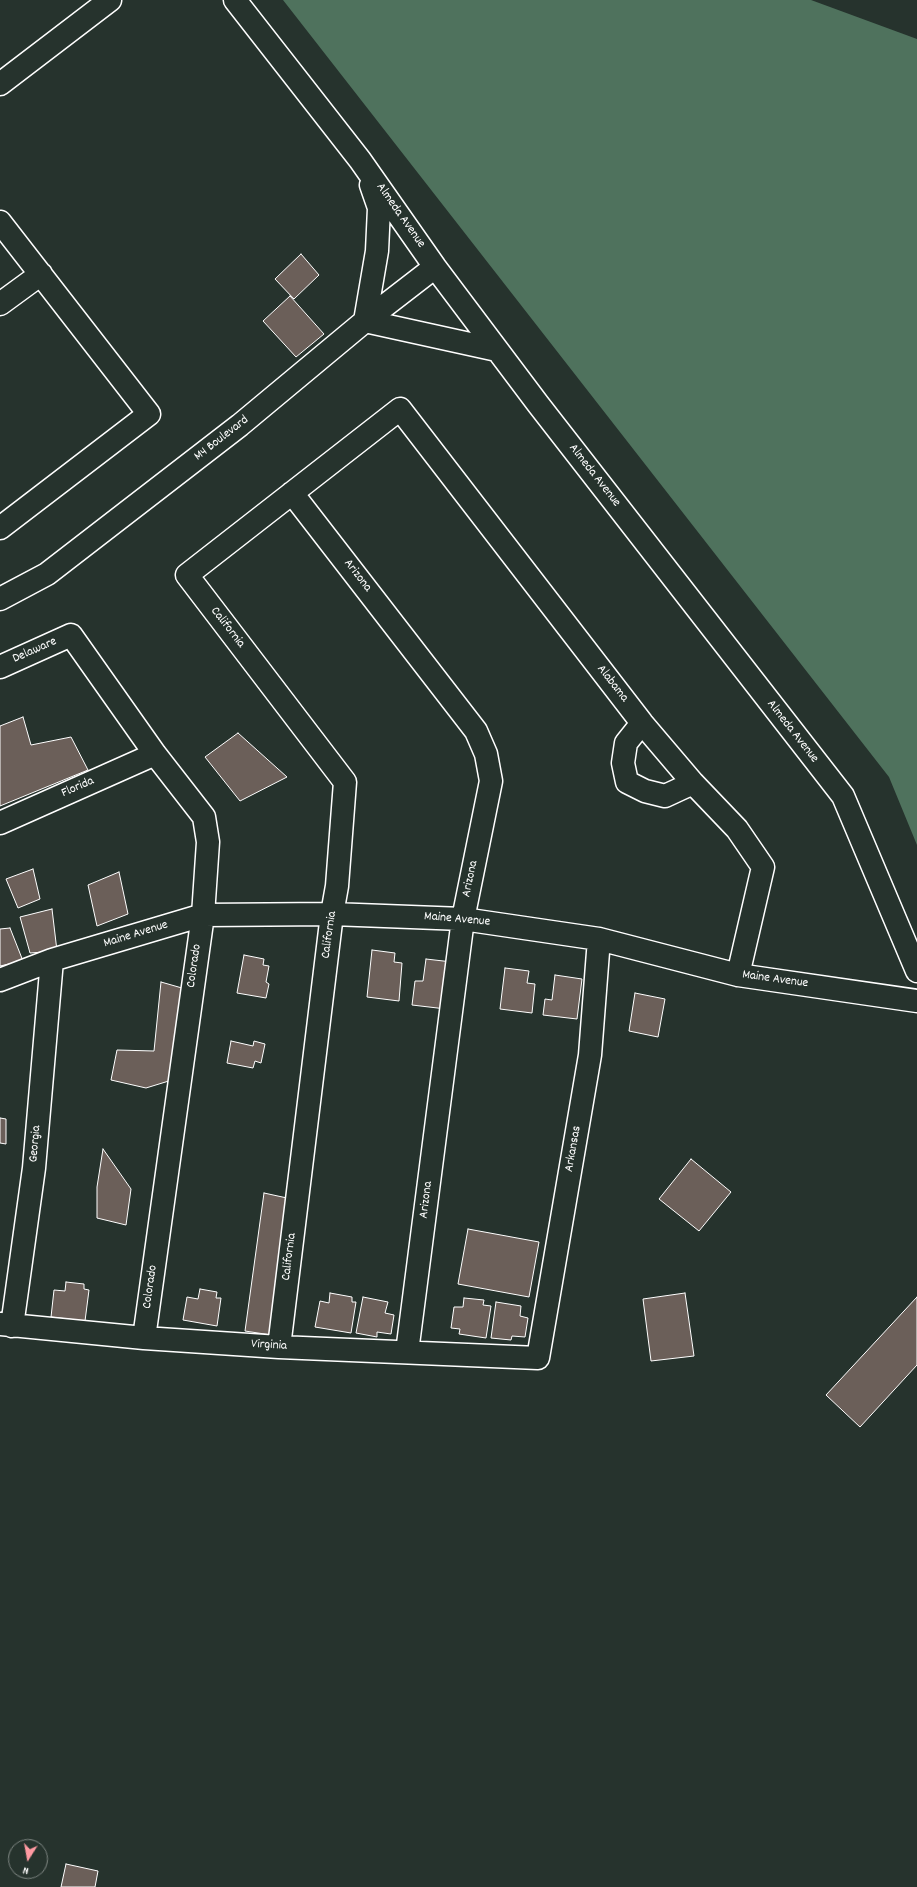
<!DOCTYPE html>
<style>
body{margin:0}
#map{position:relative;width:917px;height:1887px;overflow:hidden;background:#26332d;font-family:Dekko,sans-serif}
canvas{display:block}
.north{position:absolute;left:8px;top:1839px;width:40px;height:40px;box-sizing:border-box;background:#26332d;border:1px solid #7d8581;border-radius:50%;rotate:191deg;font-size:11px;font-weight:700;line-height:16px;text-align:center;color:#fff}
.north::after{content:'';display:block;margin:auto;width:14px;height:18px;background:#ff9aa2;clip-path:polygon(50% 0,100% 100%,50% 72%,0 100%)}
</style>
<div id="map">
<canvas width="917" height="1887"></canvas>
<div class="north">N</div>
</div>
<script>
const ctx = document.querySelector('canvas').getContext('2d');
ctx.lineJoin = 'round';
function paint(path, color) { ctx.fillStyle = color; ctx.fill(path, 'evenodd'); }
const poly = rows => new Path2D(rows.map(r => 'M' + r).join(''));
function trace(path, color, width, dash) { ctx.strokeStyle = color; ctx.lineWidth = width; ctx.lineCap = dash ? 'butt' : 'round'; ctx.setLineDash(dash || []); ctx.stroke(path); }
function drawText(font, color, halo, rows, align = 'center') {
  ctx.font = font + ' Dekko,sans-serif'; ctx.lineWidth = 4; ctx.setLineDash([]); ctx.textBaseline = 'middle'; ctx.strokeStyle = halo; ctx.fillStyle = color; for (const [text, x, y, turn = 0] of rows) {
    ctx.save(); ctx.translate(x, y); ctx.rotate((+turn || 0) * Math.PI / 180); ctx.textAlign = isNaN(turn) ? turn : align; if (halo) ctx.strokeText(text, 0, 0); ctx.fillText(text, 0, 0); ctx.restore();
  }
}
const green = poly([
 [283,0,811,0,917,39,917,845,889,777]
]);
const building = poly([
 [301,254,319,275,294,299,275,279,301,254],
 [290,296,324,334,296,357,263,321,290,296],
 [23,717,31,745,71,737,88,770,0,806,0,726,23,717],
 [238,733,287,777,240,801,205,757,238,733],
 [33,869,40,899,18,908,6,879,33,869],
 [119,872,128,914,97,926,88,885,119,872],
 [52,909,57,951,30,953,20,917,52,909],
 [10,928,23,961,0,966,0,929,10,928],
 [372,950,395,953,394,962,402,963,399,1001,367,997,372,950],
 [244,955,264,959,263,965,269,966,266,982,269,984,266,998,237,993,244,955],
 [426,959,452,962,446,1009,412,1005,415,981,423,981,426,959],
 [505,968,529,971,527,983,535,984,532,1013,500,1009,505,968],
 [555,975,582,979,577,1019,543,1015,545,999,552,1000,555,975],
 [161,982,182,988,172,1080,146,1088,111,1080,117,1050,154,1051,161,982],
 [635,993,665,999,658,1037,629,1031,635,993],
 [231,1041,253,1046,254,1041,265,1044,261,1063,255,1061,253,1068,227,1063,231,1041],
 [0,1118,6,1119,6,1144,0,1143,0,1118],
 [103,1149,131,1189,126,1225,97,1218,97,1187,103,1149],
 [691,1159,731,1192,699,1231,659,1199,691,1159],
 [264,1193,287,1198,271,1335,245,1331,264,1193],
 [468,1229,539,1242,529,1297,458,1284,468,1229],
 [66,1282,84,1284,84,1289,89,1290,85,1321,51,1317,54,1290,65,1291,66,1282],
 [200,1289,217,1292,216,1298,221,1298,217,1326,183,1320,187,1297,198,1299,200,1289],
 [330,1293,352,1297,352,1302,356,1302,351,1333,315,1327,320,1301,329,1303,330,1293],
 [685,1293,694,1356,651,1361,643,1299,685,1293],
 [363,1297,388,1302,385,1313,394,1315,391,1334,377,1332,377,1337,356,1333,363,1297],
 [917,1297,917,1365,860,1427,826,1395,917,1297],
 [464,1298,484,1300,483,1305,491,1306,486,1338,459,1334,460,1329,451,1328,454,1307,463,1307,464,1298],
 [496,1302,521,1306,520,1316,528,1318,525,1337,512,1336,511,1340,491,1338,496,1302],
 [66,1864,98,1871,95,1887,61,1887,66,1864]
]);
const street = poly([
 [0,84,110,0],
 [0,222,149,414,0,528],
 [0,304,41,274],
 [292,493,476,731,486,754,491,781,463,919,407,1352],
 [0,667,71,635,155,754,204,817,208,842,203,915,144,1338],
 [642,723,626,743,623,763,627,782,645,791,665,796,693,783],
 [0,823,155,754],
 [0,980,52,960,203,915,332,914,463,919,599,939,738,975,917,1001],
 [0,1324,144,1338,279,1347,538,1358,590,1055,599,939],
 [12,1326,34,1168,52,960],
 [279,1347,332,914,337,886,345,782,187,575,400,409,642,723,693,783,737,829,763,867,738,975]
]);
const secondary = poly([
 [235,0,360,160,435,267,538,404,843,796,917,971],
 [365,321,377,251,379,208,371,185],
 [365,321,497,350],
 [0,599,47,574,240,425,365,321,435,267]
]);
const streetNames = [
 ["Almeda Avenue",400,216,55],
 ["M4 Boulevard",222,439,-38],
 ["Almeda Avenue",594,476,52],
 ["Arizona",357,576,52],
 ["California",227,628,52],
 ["Delaware",35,651,-24],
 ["Alabama",612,684,52],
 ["Almeda Avenue",792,732,52],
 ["Florida",78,788,-24],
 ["Arizona",471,879,-78],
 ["Maine Avenue",457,920,5],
 ["Maine Avenue",136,935,-17],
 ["California",330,935,-82],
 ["Colorado",195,966,-82],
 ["Maine Avenue",775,980,8],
 ["Georgia",36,1144,-85],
 ["Arkansas",574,1149,-80],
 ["Arizona",427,1200,-83],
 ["California",290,1257,-83],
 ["Colorado",151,1287,-82],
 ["Virginia",269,1346,3]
];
paint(green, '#4f725d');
paint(building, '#6b5f59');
trace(building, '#fff', 1);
trace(street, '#fff', 25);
trace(secondary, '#fff', 25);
trace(street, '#26332d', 22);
trace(secondary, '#26332d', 22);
drawText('13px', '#fff', '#26332d', streetNames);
</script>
